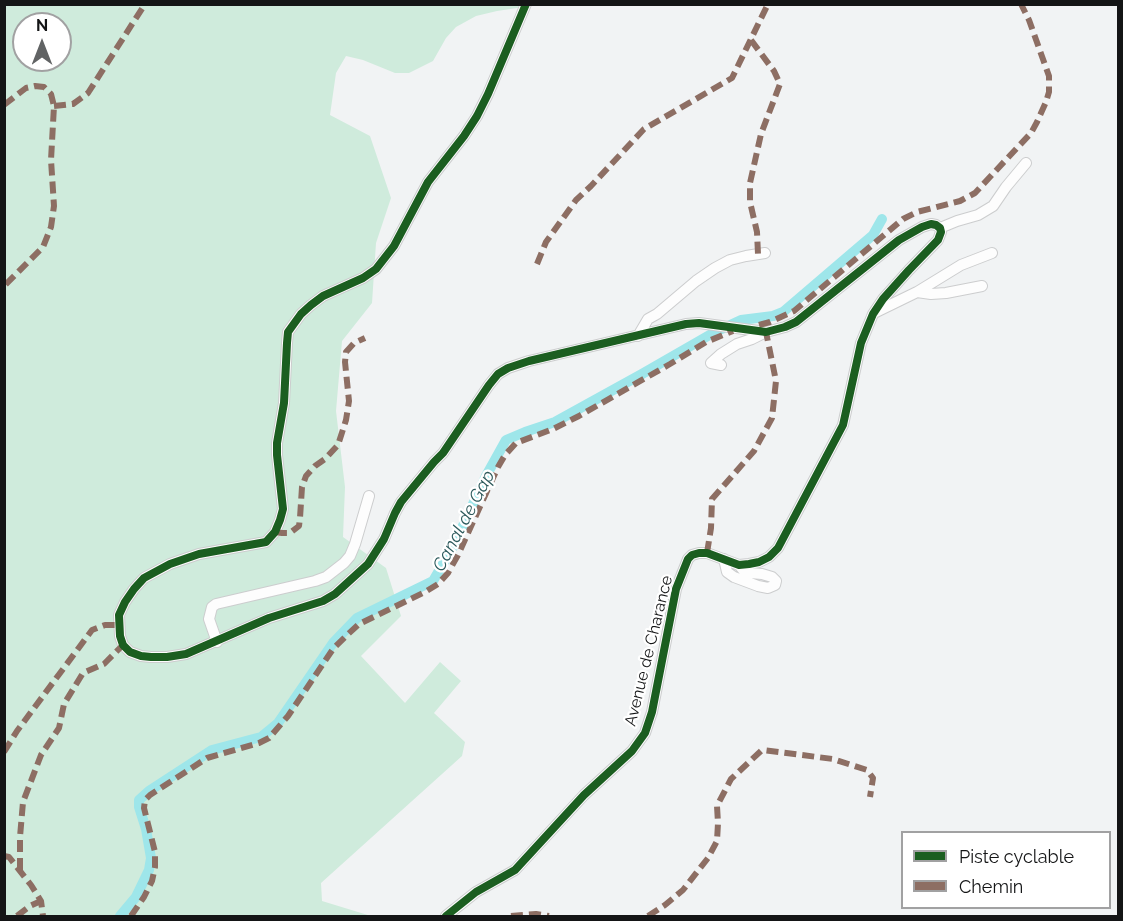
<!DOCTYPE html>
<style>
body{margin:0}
#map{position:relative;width:1123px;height:921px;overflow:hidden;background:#f1f3f4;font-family:Raleway,sans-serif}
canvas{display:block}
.frame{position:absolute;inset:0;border:6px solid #141516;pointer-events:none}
.legend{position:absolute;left:901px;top:831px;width:210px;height:78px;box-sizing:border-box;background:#fff;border:2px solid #a1a1a2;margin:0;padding:8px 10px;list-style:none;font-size:18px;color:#141516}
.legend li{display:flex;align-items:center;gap:12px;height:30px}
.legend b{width:30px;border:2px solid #a1a1a2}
.north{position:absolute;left:12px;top:12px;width:60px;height:60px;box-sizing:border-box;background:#fff;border:2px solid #a1a1a2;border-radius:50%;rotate:0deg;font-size:16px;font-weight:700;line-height:24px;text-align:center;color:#141516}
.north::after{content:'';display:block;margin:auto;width:21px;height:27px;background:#616364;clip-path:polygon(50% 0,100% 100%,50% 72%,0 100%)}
</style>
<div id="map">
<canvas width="1123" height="921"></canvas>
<div class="frame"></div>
<ul class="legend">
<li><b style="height:8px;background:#1b5e20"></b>Piste cyclable</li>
<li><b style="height:8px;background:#8d6e63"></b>Chemin</li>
</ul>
<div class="north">N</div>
</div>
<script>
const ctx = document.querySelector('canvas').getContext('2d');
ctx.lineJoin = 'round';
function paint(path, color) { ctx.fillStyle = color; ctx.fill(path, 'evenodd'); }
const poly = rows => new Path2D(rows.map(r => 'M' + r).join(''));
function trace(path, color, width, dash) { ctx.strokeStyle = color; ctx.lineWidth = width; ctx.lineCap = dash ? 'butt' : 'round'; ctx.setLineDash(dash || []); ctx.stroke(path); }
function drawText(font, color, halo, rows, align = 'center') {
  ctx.font = font + ' Raleway,sans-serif'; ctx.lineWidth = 4.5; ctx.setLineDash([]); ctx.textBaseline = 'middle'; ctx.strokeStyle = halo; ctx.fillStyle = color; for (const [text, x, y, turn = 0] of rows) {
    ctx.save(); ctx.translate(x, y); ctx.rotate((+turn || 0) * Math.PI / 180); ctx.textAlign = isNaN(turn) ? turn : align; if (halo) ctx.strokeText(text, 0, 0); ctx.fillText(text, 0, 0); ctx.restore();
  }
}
const green = poly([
 [5,5,537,5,497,11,476,16,456,27,446,38,433,61,409,73,395,73,363,60,346,56,336,73,330,115,370,136,391,198,376,243,372,303,342,341,336,411,345,487,343,537,386,568,401,616,361,656,405,703,440,662,461,681,434,713,465,742,462,756,321,883,322,901,371,916,5,916],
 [24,24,60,24,60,60,24,60]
]);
const canal = poly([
 [120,916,136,897,149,870,151,858,146,829,139,807,139,800,149,791,212,750,261,737,278,723,333,643,357,618,433,581,454,545,486,476,506,440,525,432,555,422,642,374,713,333,741,320,773,316,783,312,873,235,882,219]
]);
const minor = poly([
 [940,228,957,221,978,215,993,206,1006,187,1026,163],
 [917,292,931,294,946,293,982,286],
 [876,312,917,292,961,265,992,253],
 [638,336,648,319,657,314,696,281,715,268,730,260,746,256,765,253],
 [721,365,711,363,721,354,737,344,752,339,766,332],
 [724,559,727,572,734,577,758,586,768,588,775,585,776,581,772,577,762,574,750,573,744,571,739,565],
 [217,642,209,619,212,607,216,604,315,581,326,577,344,563,350,556,355,544,369,496],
 [446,916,476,892,515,870,584,795,632,751,645,733,652,712,676,589,688,559,692,555,699,553,707,553,739,565,749,564,759,562,769,557,778,548,843,425,861,343,873,314,883,299,909,270,938,240,941,232,940,228,936,225,931,224,922,227,899,240,796,322,785,327,766,332,699,323,686,324,529,361,508,368,498,374,489,385,443,453,434,462,401,502,395,513,384,539,368,564,335,594,323,601,269,618,186,654,167,657,151,657,141,656,130,652,123,645,120,636,119,615,125,602,134,589,144,578,170,564,199,554,266,542,275,532,280,520,283,509,277,455,277,443,284,403,287,343,288,332,301,314,311,305,323,296,363,278,376,269,394,246,428,182,464,136,477,116,488,94,526,4]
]);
const quiet = poly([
 [751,40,774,71,780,84,761,134,750,183,750,202,757,232,758,254],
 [4,105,26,88,35,86,44,87,51,94,54,106,51,160,54,206,51,227,43,247,4,286],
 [54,106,73,104,88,93,145,4],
 [537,264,546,242,576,200,591,186,644,129,732,78,768,4],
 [759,325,770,322,794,311,903,219,917,212,960,201,975,193,1031,133,1037,122,1046,102,1049,92,1049,76,1029,20,1021,4],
 [275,532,282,533,290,533,299,526,300,518,302,487,306,476,315,466,325,459,338,445,346,420,349,401,345,362,346,352,354,343,365,338],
 [707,553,711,528,712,499,754,451,772,418,776,381,766,332],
 [4,752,17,731,92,630,105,625,118,625],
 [4,856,9,857,31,885,41,901,43,916],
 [20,870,20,837,23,802,41,755,59,728,64,704,83,673,104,664,123,645],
 [17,916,30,906,41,901],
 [131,916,144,897,152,881,155,867,155,852,144,808,145,800,150,795,207,758,259,743,269,738,288,716,333,649,346,636,359,624,425,592,438,584,448,573,458,555,498,467,505,455,516,443,553,429,579,416,670,364,706,342,733,331],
 [511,916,536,914,549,916],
 [648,916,665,905,683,890,708,858,717,841,718,823,717,806,731,779,762,750,833,759,867,770,873,778,870,797]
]);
const cycleway = poly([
 [446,916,476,892,515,870,584,795,632,751,645,733,652,712,676,589,688,559,692,555,699,553,707,553,739,565,749,564,759,562,769,557,778,548,843,425,861,343,873,314,883,299,909,270,938,240,941,232,940,228,936,225,931,224,922,227,899,240,796,322,785,327,766,332,699,323,686,324,529,361,508,368,498,374,489,385,443,453,434,462,401,502,395,513,384,539,368,564,335,594,323,601,269,618,186,654,167,657,151,657,141,656,130,652,123,645,120,636,119,615,125,602,134,589,144,578,170,564,199,554,266,542,275,532,280,520,283,509,277,455,277,443,284,403,287,343,288,332,301,314,311,305,323,296,363,278,376,269,394,246,428,182,464,136,477,116,488,94,526,4]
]);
const streetNames = [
 ["Avenue de Charance",649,651,-76]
];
const waterNames = [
 ["Canal de Gap",464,521,-62]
];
paint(green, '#cfebdc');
trace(canal, '#9ee6ea', 10);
trace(minor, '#cccdce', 12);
trace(minor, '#fdfdfd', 10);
trace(quiet, '#8d6e63', 6, [12, 6]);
trace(cycleway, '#1b5e20', 8);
drawText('16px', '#141516', '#fff', streetNames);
drawText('italic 18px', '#2d5a5c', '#fff', waterNames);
</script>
